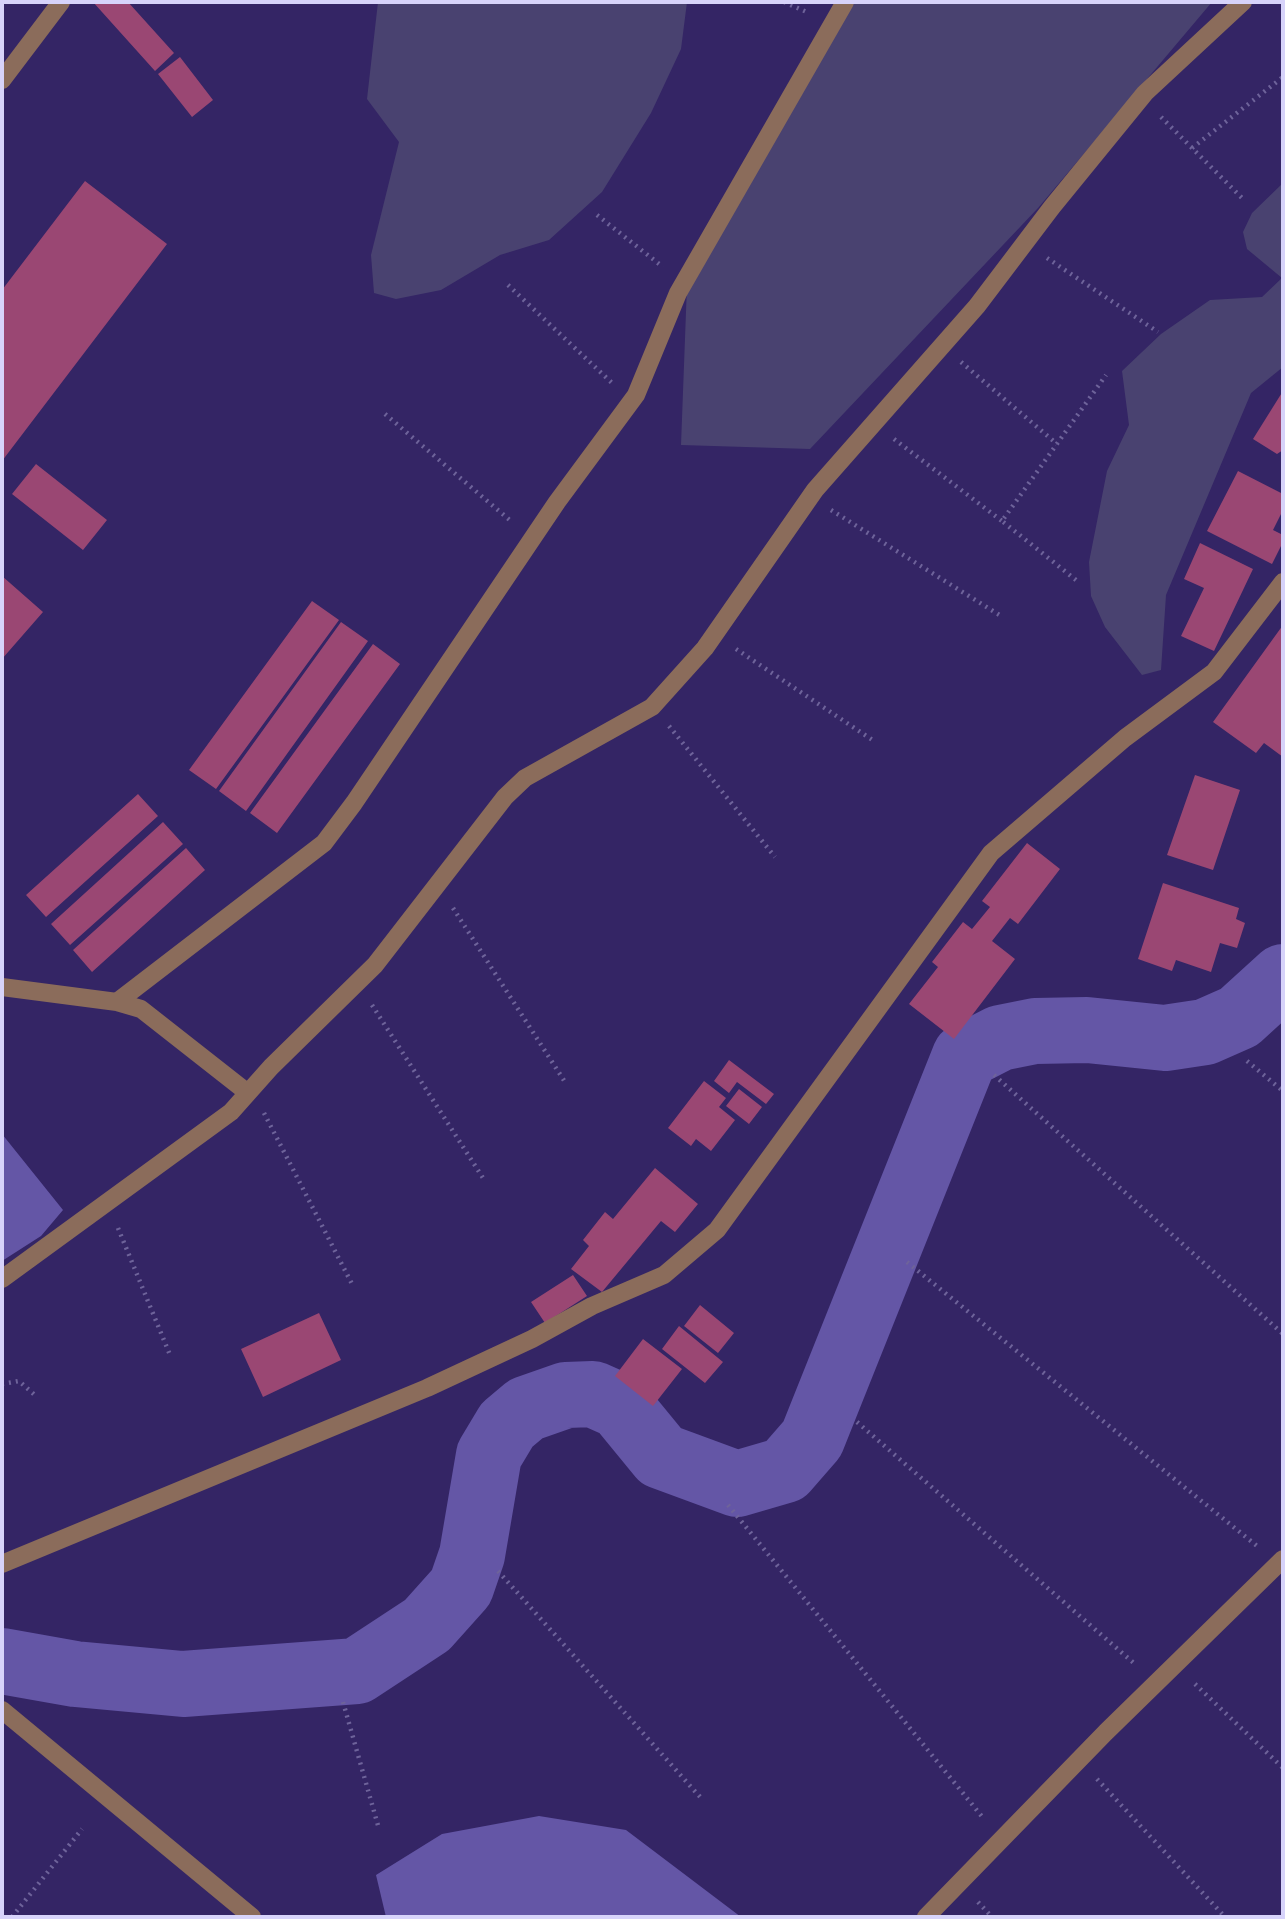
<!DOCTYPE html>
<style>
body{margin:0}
#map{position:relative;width:1285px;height:1919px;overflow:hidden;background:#342565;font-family:"IBM Plex Sans",sans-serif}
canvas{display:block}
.frame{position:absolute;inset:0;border:4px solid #d7d3fa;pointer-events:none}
</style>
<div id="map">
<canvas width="1285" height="1919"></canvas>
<div class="frame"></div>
</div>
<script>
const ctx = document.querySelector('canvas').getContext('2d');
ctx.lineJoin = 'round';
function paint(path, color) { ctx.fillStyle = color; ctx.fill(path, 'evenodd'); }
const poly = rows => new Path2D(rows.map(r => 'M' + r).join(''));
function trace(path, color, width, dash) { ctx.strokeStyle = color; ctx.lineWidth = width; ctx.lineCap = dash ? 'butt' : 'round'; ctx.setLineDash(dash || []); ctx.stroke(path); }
const green = poly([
 [378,2,687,2,681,49,651,113,602,192,549,240,500,255,441,290,396,299,374,293,371,255,399,142,367,99],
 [854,2,1212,2,1038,208,810,449,681,445,687,285,835,30],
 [1283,183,1283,367,1251,393,1166,595,1161,670,1142,675,1105,627,1091,596,1089,562,1107,471,1129,425,1122,371,1161,334,1210,300,1262,297,1282,278,1247,249,1243,232,1252,213]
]);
const water = poly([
 [2,1134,63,1210,41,1236,2,1261],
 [539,1816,626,1830,741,1917,386,1917,376,1875,442,1834]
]);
const river = poly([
 [2,1661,75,1674,183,1684,357,1671,427,1625,461,1587,472,1555,489,1455,507,1425,526,1409,566,1395,593,1394,620,1406,661,1456,737,1484,785,1470,812,1439,965,1056,1000,1038,1035,1031,1087,1030,1165,1038,1205,1032,1239,1017,1283,977]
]);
const building = poly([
 [93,2,128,2,174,53,155,71],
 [180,57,213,100,192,117,158,74],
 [85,181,167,244,2,461,2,290],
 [1283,391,1283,450,1277,454,1253,439],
 [36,464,107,520,83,550,12,494],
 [1238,471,1283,494,1283,510,1273,530,1283,535,1283,542,1272,564,1207,531],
 [1200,543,1253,569,1214,651,1181,636,1204,588,1184,579],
 [2,576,43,612,2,659],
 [312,601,339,620,216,789,189,770],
 [341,622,368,641,246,811,219,791],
 [1283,625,1283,757,1264,743,1256,753,1213,722],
 [373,644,400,664,277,833,250,813],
 [1195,775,1240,790,1213,870,1167,855],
 [138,794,158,816,46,917,26,895],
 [163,822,183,844,70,945,51,924],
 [1027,843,1060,869,1018,924,1010,918,992,941,1015,959,954,1039,909,1004,938,967,932,962,963,922,972,929,990,907,982,901],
 [186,848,205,870,92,972,73,950],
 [1163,883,1239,908,1236,919,1245,923,1237,948,1220,943,1211,972,1176,960,1172,971,1138,959],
 [729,1060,774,1094,766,1104,737,1082,729,1093,714,1081],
 [704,1081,726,1098,719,1107,735,1120,711,1151,696,1139,691,1146,668,1128],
 [739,1089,762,1107,749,1124,726,1106],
 [655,1168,698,1204,675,1232,661,1221,602,1292,571,1269,589,1246,583,1240,605,1212,613,1219],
 [573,1275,587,1296,545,1323,531,1302],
 [700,1305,734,1333,718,1353,684,1326],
 [319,1313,341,1360,263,1397,241,1349],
 [679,1326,723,1362,705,1383,662,1349],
 [643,1339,682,1369,653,1406,615,1376]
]);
const path = poly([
 [784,2,809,13],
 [1161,117,1245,201],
 [1192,148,1283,77],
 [597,215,663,267],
 [1047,258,1158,332],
 [508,285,612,383],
 [961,362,1057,444],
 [385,414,512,522],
 [894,439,1002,521],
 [831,510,1001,616],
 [1076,580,1002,521,1106,375],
 [736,649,874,741],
 [669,726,775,857],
 [453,908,565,1082],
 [372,1005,483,1178],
 [1247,1061,1283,1091],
 [994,1075,1283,1334],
 [264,1113,352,1284],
 [118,1228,170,1355],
 [907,1262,1257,1546],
 [2,1384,19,1381,37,1397],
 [857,1422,1136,1665],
 [728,1505,984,1819],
 [498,1571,701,1798],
 [1195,1684,1283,1768],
 [343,1702,379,1829],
 [1097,1779,1225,1917],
 [978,1902,992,1917],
 [12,1917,82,1829]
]);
const minor = poly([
 [2,80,61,2],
 [2,987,117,1002,141,1009,248,1093],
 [117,1002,324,843,354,803,557,502,636,395,678,293,845,2],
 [2,1279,231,1112,271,1067,375,965,505,797,525,778,652,707,705,648,815,490,977,306,1052,207,1145,93,1243,2],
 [2,1564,427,1388,532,1339,592,1306,664,1275,717,1230,991,853,1125,738,1214,672,1283,582],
 [2,1710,252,1917],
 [926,1917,1106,1732,1283,1559]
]);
paint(green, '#494270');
paint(water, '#6456a6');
trace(river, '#6456a6', 66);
paint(building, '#9a4773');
trace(path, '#6e639a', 4.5, [2, 5]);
trace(minor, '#8b6c5b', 18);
</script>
